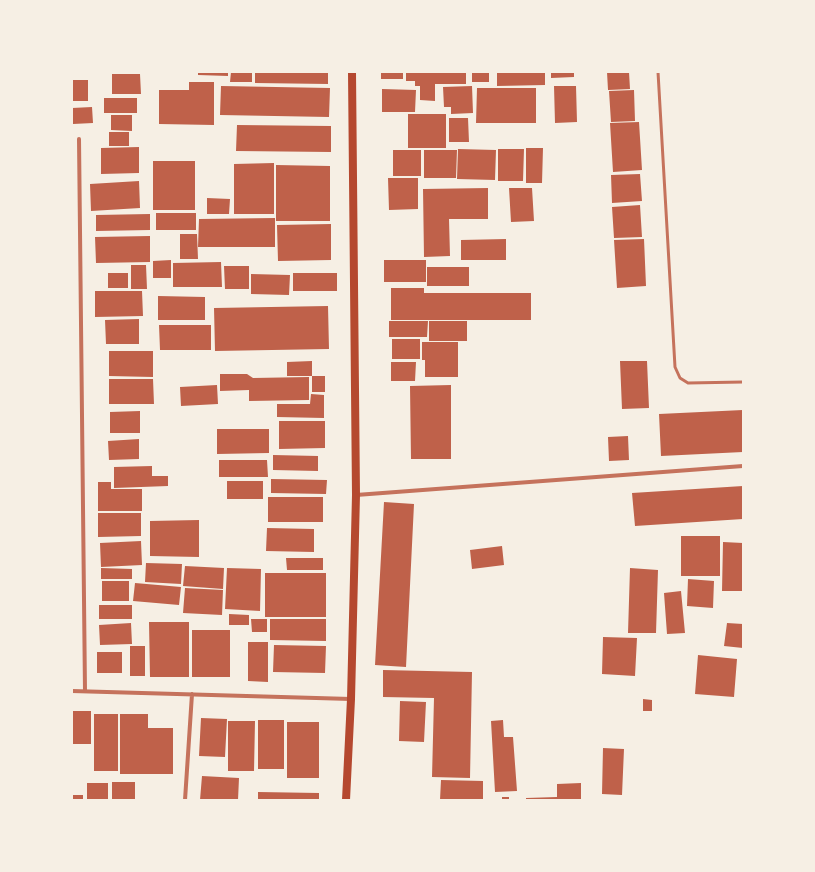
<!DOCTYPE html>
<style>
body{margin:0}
#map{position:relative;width:815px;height:872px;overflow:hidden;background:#f6efe4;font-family:"Source Sans 3",sans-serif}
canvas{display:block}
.frame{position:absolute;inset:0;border:73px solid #f6efe4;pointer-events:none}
</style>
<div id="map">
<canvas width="815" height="872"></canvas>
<div class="frame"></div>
</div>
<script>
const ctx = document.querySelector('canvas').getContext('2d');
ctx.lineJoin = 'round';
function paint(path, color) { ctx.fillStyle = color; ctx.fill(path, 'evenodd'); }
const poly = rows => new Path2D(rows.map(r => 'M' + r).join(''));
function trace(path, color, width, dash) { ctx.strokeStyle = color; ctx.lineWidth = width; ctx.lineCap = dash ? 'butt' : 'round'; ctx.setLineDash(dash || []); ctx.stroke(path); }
const building = poly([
 [198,72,228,72,228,76,198,75],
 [231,72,252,72,252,82,230,82],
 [255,72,328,72,328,84,255,83],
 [381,72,403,72,403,79,381,79],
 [406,72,466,72,466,84,435,84,435,101,420,100,420,86,415,86,415,81,406,81],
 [472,72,489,72,489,82,472,82],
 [497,72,545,72,545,85,497,86],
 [551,72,574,72,574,77,551,78],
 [607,72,629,72,630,89,608,90],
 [112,74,140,74,141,94,112,94],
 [72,80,88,80,88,101,72,101],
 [189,82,214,82,214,125,159,124,159,90,189,90],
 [221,86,330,88,329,117,220,115],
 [472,86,473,113,451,114,451,107,444,107,443,87],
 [554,86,576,86,577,122,555,123],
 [477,88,536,88,536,123,476,123],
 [382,89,416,90,415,112,382,112],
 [634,90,635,121,611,122,609,91],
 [104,98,137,98,137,113,104,113],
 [92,107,93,123,73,124,72,108],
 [408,114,446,114,446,148,408,148],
 [111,115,132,115,132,131,111,130],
 [449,118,468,118,469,142,449,142],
 [639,122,642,170,613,172,610,123],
 [237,125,331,126,331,152,236,151],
 [109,132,129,132,129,146,109,146],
 [139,147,139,173,101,174,101,148],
 [526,148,543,148,542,183,526,183],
 [458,149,496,150,495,180,457,179],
 [498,149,524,149,523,181,498,181],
 [393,150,421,150,421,176,393,176],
 [424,150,457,150,456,178,424,178],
 [153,161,195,161,195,210,153,210],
 [274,163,274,214,234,214,234,164],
 [276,165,330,166,330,221,276,221],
 [640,174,642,201,612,203,611,175],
 [388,178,418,178,418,209,389,210],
 [139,181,140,208,91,211,90,184],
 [488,188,488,219,449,219,450,256,424,257,423,189],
 [509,188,532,188,534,221,511,222],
 [207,198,230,199,229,214,207,214],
 [640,205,642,237,614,238,612,207],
 [156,213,196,213,196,230,156,230],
 [150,214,150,230,96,231,96,215],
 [275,218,275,247,198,247,199,219],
 [331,224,331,260,278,261,277,225],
 [180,234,197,234,198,259,180,259],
 [150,236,150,262,96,263,95,237],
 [506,239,506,260,461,260,461,240],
 [644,239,646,286,617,288,614,240],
 [171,260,171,278,153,278,153,261],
 [384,260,426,260,426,282,384,282],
 [221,262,222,287,173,287,173,263],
 [131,265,146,265,147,289,131,289],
 [224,266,249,266,249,289,225,289],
 [427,267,469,267,469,286,427,286],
 [108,273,128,273,128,288,108,288],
 [293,273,337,273,337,291,293,291],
 [251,274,290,275,289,295,251,294],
 [391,288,424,288,424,293,531,293,531,320,391,320],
 [95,291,142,291,143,316,95,317],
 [158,296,205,297,205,320,158,320],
 [328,306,329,349,215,351,214,308],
 [139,319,139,344,106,344,105,320],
 [389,321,428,321,427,337,389,337],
 [429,321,467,321,467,341,429,341],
 [159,325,211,325,211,350,160,350],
 [392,339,420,339,420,359,392,359],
 [422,342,458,342,458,377,425,377,425,360,422,360],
 [109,351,153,351,153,377,109,376],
 [312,361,312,376,287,376,287,362],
 [620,361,647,361,649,408,622,409],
 [391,362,416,362,415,381,391,381],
 [220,374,247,374,253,378,309,377,309,400,249,401,249,390,220,391],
 [312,376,325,376,325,392,312,392],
 [109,379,153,379,154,404,109,404],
 [217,385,218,404,181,406,180,387],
 [451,385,451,459,411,459,410,386],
 [311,394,324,395,324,418,277,417,277,404,310,404],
 [743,410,743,452,661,456,659,414],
 [140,411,140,433,110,433,110,412],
 [279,421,325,421,325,448,279,449],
 [217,429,269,429,269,453,217,454],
 [628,436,629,460,609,461,608,437],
 [139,439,139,459,109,460,108,441],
 [273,455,318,456,318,471,273,470],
 [219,460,267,460,268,477,219,477],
 [152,466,152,476,168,476,168,486,114,488,114,467],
 [271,479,327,480,326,494,271,493],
 [227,481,263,481,263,499,227,499],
 [98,482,111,482,111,489,142,489,142,511,98,511],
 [743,486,743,519,635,526,632,493],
 [268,497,323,497,323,522,268,522],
 [384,502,414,504,406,667,375,665],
 [98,513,141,513,141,536,98,537],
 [199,520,199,557,150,556,150,521],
 [267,528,314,529,314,552,266,551],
 [681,536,720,536,720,576,681,576],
 [141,541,142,565,101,567,100,543],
 [723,542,743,543,743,591,722,591],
 [502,546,504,565,472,569,470,550],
 [286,558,323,558,323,570,287,570],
 [146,563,182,564,181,584,145,582],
 [185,566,224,568,223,589,183,586],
 [101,568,132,569,132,579,101,579],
 [227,568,261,569,260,611,225,609],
 [630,568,658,570,656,633,628,633],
 [265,573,326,573,326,617,265,617],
 [688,579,714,581,713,608,687,606],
 [102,581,129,581,129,601,102,601],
 [135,583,181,587,179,605,133,601],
 [185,588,223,590,222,615,183,613],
 [681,591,685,633,667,634,664,593],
 [99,605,132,605,132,619,99,619],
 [229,614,249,615,249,625,229,625],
 [251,619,267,619,267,632,252,632],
 [270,619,326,619,326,641,270,640],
 [149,622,189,622,189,677,150,677],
 [131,623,132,644,100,645,99,625],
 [727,623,743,624,743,648,724,646],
 [192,630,230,630,230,677,192,677],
 [603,637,637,638,635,676,602,674],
 [248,642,268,642,268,682,248,681],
 [274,645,326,646,325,673,273,672],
 [130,646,145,646,145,676,130,676],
 [97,652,122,652,122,673,97,673],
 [698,655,737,659,734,697,695,694],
 [383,670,472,672,470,778,432,777,434,698,383,697],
 [643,699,652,700,652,711,643,711],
 [400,701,426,702,424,742,399,741],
 [72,711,91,711,91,744,72,744],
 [94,714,118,714,118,771,94,771],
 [120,714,148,714,148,728,173,728,173,774,120,774],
 [201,718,227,719,225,757,199,756],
 [258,720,284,720,284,769,258,769],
 [503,720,504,737,513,737,517,791,495,792,491,721],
 [228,721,255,721,254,771,228,771],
 [287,722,319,722,319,778,287,778],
 [603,748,624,749,622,795,602,794],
 [202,776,239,778,238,800,200,800],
 [441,780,483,781,483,800,440,800],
 [112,782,135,782,135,800,112,800],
 [87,783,108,783,108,800,87,800],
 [581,783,581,800,526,800,526,798,557,797,557,784],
 [258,792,319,793,319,800,258,800],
 [72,795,83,795,83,800,72,800],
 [502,797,509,797,509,800,502,800]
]);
const service = poly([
 [658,72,675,367,680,378,688,383,743,382]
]);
const minor = poly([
 [79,139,85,691],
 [356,495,743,466],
 [72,691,351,699],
 [185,800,192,694]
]);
const secondary = poly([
 [346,800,351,699,356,495,352,72]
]);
paint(building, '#bf614a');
trace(service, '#c5725c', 3);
trace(minor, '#c5725c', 4);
trace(secondary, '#b5482f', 8);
</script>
